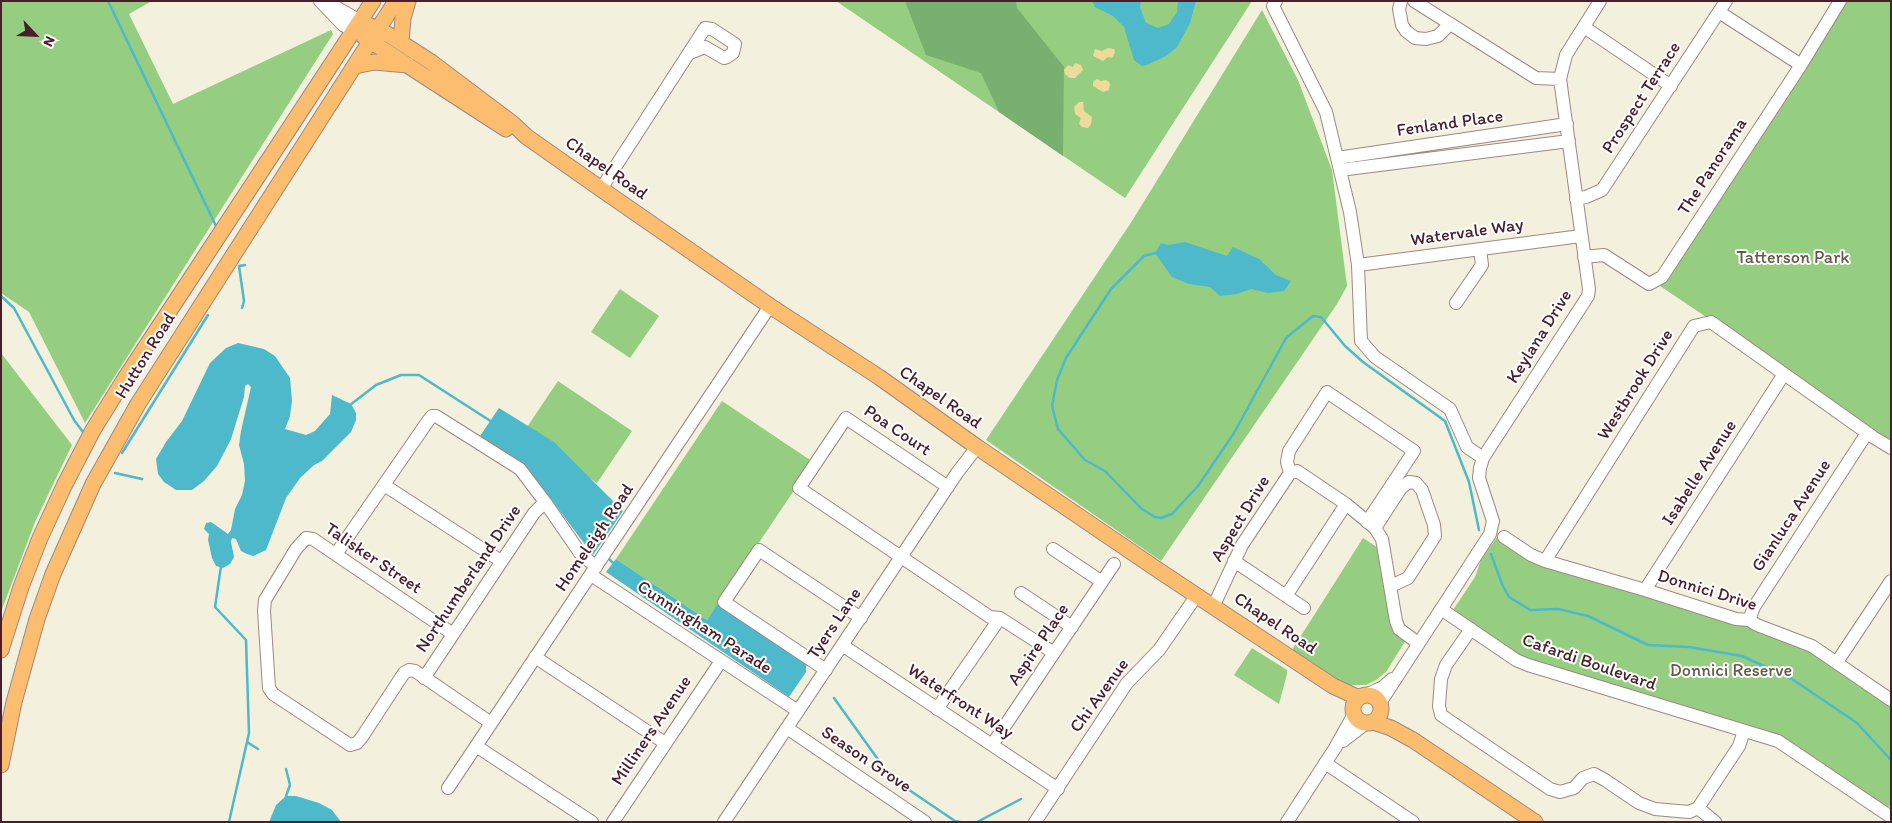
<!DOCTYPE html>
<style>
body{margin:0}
#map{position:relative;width:1892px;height:823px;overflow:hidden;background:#f3f0dd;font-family:Itim,sans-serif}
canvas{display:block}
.frame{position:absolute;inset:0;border:2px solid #4a1f2b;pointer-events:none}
.north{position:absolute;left:10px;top:10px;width:50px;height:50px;-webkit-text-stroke:4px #fff;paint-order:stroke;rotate:115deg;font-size:14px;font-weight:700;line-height:20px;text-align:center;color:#4a1f2b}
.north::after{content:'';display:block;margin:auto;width:18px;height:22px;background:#4a1f2b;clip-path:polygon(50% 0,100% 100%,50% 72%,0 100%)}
</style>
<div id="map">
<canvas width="1892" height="823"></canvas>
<div class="frame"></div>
<div class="north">N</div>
</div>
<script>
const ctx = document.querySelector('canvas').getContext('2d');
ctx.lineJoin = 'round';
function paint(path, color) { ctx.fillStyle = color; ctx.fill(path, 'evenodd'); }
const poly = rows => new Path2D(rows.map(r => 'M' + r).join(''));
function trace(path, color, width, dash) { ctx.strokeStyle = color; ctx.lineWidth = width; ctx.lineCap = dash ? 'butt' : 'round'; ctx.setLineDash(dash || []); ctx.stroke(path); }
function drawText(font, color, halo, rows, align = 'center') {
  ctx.font = font + ' Itim,sans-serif'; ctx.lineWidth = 4; ctx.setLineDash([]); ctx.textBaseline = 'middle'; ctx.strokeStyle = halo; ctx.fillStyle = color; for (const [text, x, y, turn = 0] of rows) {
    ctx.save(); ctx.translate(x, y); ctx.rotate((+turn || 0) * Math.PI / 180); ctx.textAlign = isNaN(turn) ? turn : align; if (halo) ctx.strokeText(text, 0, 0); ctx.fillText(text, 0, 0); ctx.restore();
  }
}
const green = poly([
 [1,1,152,1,129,14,173,104,331,30,333,34,85,423,29,312,1,293],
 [836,1,1252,1,1125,198],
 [1844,1,1891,1,1891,441,1660,286],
 [1262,10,1298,80,1332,170,1347,286,1337,304,1161,561,986,440,1132,221],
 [620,289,659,316,630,358,591,332],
 [1,353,72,445,35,522,1,612],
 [558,381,632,431,597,483,523,433],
 [722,401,813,462,707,620,616,559],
 [1497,537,1535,561,1748,624,1799,644,1891,705,1891,806,1883,807,1777,738,1520,657,1453,612,1453,610,1475,577,1481,560],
 [1363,538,1380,549,1406,640,1386,672,1376,680,1366,685,1353,685,1349,688,1292,650],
 [1252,648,1287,670,1287,674,1279,704,1234,675]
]);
const forest = poly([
 [905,1,1016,1,1017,8,1064,67,1063,156,999,112,981,73,926,55]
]);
const sand = poly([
 [1108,48,1114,49,1115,52,1112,58,1108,57,1103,61,1093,56,1095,49,1102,51],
 [1075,63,1081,65,1083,70,1075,78,1070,78,1065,74,1064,70,1068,65,1073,67],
 [1097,79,1101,81,1106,80,1109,82,1110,84,1109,90,1103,92,1093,86,1093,82],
 [1079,102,1083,102,1084,111,1092,117,1091,124,1088,128,1082,127,1079,124,1081,118,1075,114,1074,107]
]);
const water = poly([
 [1092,1,1141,1,1140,7,1146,23,1158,28,1169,24,1177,12,1178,1,1196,1,1190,23,1177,47,1166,56,1147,65,1142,66,1134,60,1124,27,1113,16,1095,7],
 [1185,242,1227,256,1233,247,1259,259,1276,275,1291,281,1284,291,1268,293,1251,289,1237,294,1220,296,1210,287,1189,284,1172,277,1155,253,1161,243,1168,245],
 [238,343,264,349,275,356,290,378,292,401,290,416,285,429,306,435,315,431,330,414,332,395,351,404,356,413,356,420,351,432,322,461,314,465,300,478,286,498,266,550,253,556,247,554,241,551,236,539,232,538,231,542,234,557,230,564,223,568,216,566,212,558,208,540,209,534,204,529,206,523,211,522,228,534,231,530,235,509,242,495,245,481,244,464,239,445,241,431,251,387,248,384,245,386,244,397,231,439,217,466,204,481,192,490,176,490,164,482,158,474,156,459,166,442,182,421,210,363,226,348],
 [499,408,554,442,623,511,593,555,528,469,480,436],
 [616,559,707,620,718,603,806,662,806,672,789,697,606,572],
 [286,796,296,796,319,803,332,810,341,822,269,822,276,805]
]);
const stream = poly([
 [108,1,216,226],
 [1155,253,1144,256,1111,289,1066,358,1057,380,1052,406,1058,429,1085,460,1105,471,1142,509,1155,517,1161,518,1172,514,1198,486,1234,433,1286,338,1313,316,1321,317,1345,346,1363,362,1445,421,1469,482,1479,530],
 [1,296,14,308,74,420,83,432],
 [242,308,244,301,239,266,245,265],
 [350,405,376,385,401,375,419,375,492,422],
 [122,453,208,315],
 [115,473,142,479],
 [1491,554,1502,584,1509,597,1530,610,1558,609,1588,616,1648,645,1689,647,1742,656,1792,679,1857,723,1891,760],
 [609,559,614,564],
 [221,566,215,607,246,640,249,733,229,822],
 [834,698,882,765,887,775,955,821,960,822],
 [247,742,258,749],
 [286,769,290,785,286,796,287,797],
 [977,822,1021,799]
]);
const minor = poly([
 [320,1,343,25,354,31],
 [1276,1,1273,6,1326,112,1350,212,1358,265,1361,341,1375,357,1450,409,1467,447,1483,458],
 [1401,1,1399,9,1402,25,1406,31,1415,38,1426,39,1438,36,1449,25],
 [1414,1,1536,78,1560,79],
 [322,2,334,6,360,21],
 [1719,12,1801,65],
 [1584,27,1671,86],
 [1337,158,1567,124],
 [1340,170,1569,141],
 [601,189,705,28,712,29,735,44,733,53,727,57,724,58,705,47,690,53],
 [1576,199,1586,197,1602,190,1726,1],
 [1584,257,1604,255,1649,284,1662,277,1801,65,1840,1],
 [1358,265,1581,236],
 [1456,303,1482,265,1480,249],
 [1290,473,1287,462,1289,451,1327,392,1414,451,1367,522],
 [384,485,501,561],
 [948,487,846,418,799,488,990,617,1000,618,1054,653],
 [1375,528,1401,488,1409,482,1416,483,1422,490,1434,525,1435,536,1408,578,1391,586],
 [1504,537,1531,555,1545,561,1645,590,1736,619,1749,620,1757,625,1812,646,1891,700],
 [1053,549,1102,582],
 [336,554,428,421,432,416,436,416,520,469,545,502,580,553,596,567],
 [1234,561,1304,608],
 [1545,561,1694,326,1711,322,1873,437,1891,448],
 [591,575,798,711],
 [1645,590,1784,374],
 [1021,593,1072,627],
 [1286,596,1346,504],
 [1214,605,1242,545,1290,473,1297,471,1346,504,1375,528,1382,539,1396,621,1399,629,1418,643],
 [1441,609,1516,660,1528,665,1778,741,1891,817],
 [1749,620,1754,607,1867,433],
 [1471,629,1446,665,1441,679,1439,706,1441,715,1550,789,1560,792,1574,788,1583,778,1594,774,1605,780,1639,803,1655,809,1689,812,1698,808,1739,746,1744,731],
 [453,634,313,539,306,538,296,549,265,600,264,611,269,688,273,694,350,745,357,743,362,737,404,673,409,670,415,671,491,723],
 [842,645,1058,789],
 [535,657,665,743],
 [1837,662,1891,581],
 [826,670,724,602,759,550,861,618],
 [424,678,534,513,545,502],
 [1366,695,1383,687,1392,679],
 [1380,703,1490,534,1493,521,1479,478,1480,468,1483,458,1588,296,1589,289,1560,79,1566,55,1600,1],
 [937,709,1000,618],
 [787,728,925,822],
 [1343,741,1365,724],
 [992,745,1114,564],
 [476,746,592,822],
 [1325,763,1413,822],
 [448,788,770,306],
 [1698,808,1715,822],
 [613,822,721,661],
 [724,822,957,473,977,447],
 [1035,822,1127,683,1159,650,1197,595],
 [1287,822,1335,748,1354,714]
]);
const major = poly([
 [360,21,389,35,431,62,512,123,527,137,601,189,770,306,879,377,977,447,1161,572,1333,686,1359,698],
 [364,37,506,129],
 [401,42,403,18,408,1],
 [355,66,374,62,408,65],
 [1,650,21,587,40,538,65,484,93,430,124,380,373,1],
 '1353 709a14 14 0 1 1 28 0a14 14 0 1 1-28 0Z',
 [1373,722,1391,728,1413,740,1535,822],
 [1,765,14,702,37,619,53,574,93,484,138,404,396,1]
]);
const streetNames = [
 ["Prospect Terrace",1642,98,-57],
 ["Fenland Place",1450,124,-8],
 ["The Panorama",1713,167,-57],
 ["Chapel Road",606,169,35],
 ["Watervale Way",1467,233,-8],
 ["Keylana Drive",1540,337,-58],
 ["Hutton Road",146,356,-58],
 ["Westbrook Drive",1636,385,-58],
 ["Chapel Road",940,398,35],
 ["Poa Court",897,431,34],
 ["Isabelle Avenue",1700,473,-57],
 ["Gianluca Avenue",1792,516,-57],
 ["Aspect Drive",1241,519,-59],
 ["Homeleigh Road",595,538,-56],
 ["Talisker Street",373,559,34],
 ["Northumberland Drive",469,579,-56],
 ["Donnici Drive",1707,591,17],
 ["Tyers Lane",835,624,-56],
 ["Chapel Road",1275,624,34],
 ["Cunningham Parade",704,628,33],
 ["Aspire Place",1039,645,-56],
 ["Cafardi Boulevard",1589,663,19],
 ["Chi Avenue",1100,696,-54],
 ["Waterfront Way",960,702,33],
 ["Milliners Avenue",652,731,-56],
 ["Season Grove",866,760,34]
];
const parkNames = [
 ["Tatterson Park",1793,258],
 ["Donnici Reserve",1731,671]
];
paint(green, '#95ce81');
paint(forest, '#78b16f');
paint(sand, '#eeda9e');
paint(water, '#4db9ca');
trace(stream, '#4db9ca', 2.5);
trace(minor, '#9e8884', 14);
trace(major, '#9e8884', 17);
trace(minor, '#fff', 12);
trace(major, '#fcbd6e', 15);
drawText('18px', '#4a1f2b', '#fff', streetNames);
drawText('18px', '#645c49', '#fff', parkNames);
</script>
